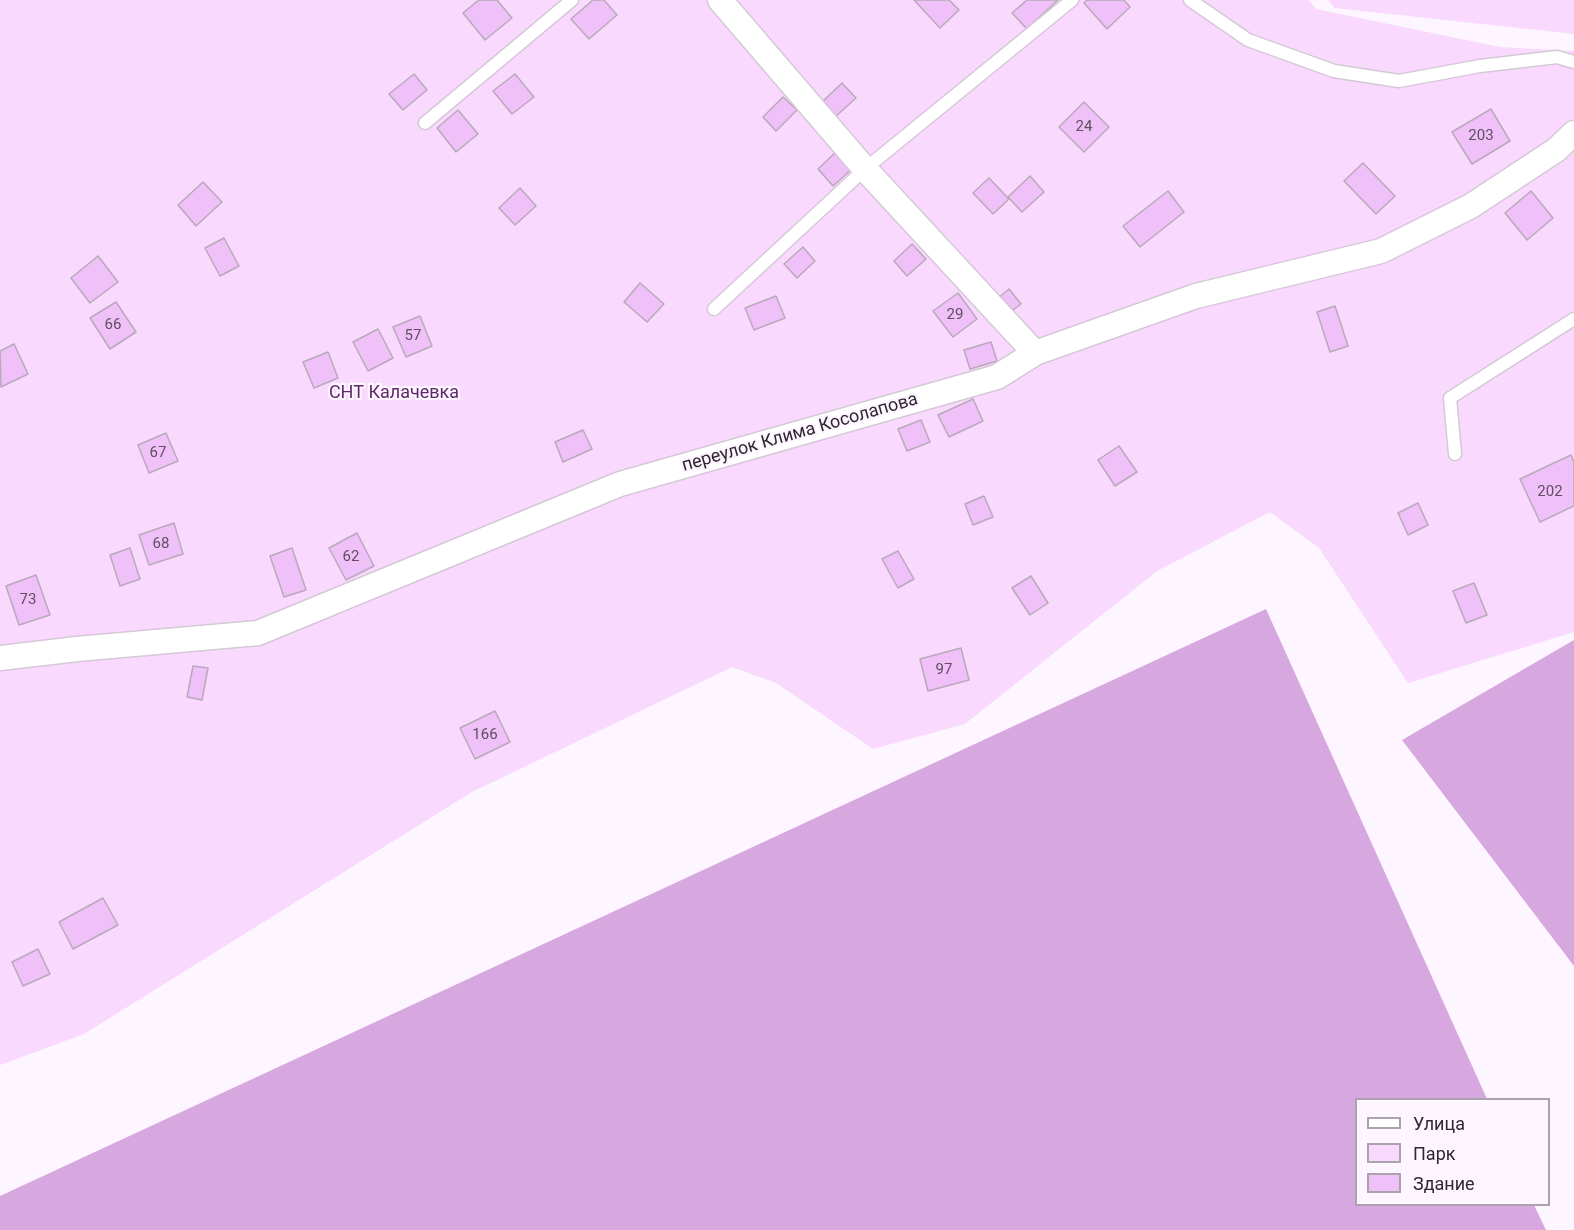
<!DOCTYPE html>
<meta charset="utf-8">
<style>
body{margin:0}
#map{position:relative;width:1574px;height:1230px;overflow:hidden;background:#fdf5ff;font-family:Roboto,sans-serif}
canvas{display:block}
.legend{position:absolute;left:1355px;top:1098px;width:195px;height:108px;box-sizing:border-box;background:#fdf5ff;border:2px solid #aba3ac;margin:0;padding:8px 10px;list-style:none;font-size:18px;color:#2f292f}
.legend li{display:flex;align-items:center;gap:12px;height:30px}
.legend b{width:30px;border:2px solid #aba3ac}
</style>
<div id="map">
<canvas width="1574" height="1230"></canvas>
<ul class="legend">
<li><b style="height:8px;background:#fff"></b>Улица</li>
<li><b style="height:16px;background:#f9d9fe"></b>Парк</li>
<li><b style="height:16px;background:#f0c0f8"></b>Здание</li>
</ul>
</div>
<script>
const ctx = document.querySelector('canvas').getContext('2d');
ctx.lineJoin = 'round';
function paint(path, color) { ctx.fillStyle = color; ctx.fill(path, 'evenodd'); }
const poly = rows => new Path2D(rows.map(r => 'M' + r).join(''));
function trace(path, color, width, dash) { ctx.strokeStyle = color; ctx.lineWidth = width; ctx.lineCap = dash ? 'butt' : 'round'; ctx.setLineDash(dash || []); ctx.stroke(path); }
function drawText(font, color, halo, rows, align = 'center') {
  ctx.font = font + ' Roboto,sans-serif'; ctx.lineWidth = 4.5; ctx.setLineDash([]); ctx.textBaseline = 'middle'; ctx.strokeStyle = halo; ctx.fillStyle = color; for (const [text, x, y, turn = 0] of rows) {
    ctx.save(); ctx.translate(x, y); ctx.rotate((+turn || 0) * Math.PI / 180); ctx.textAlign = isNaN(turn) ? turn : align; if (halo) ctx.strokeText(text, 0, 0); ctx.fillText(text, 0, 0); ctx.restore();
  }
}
const green = poly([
 [0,0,1308,0,1316,9,1500,47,1574,51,1574,632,1408,683,1319,548,1270,512,1157,571,965,724,873,749,776,683,732,667,472,792,84,1034,0,1065],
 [1328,0,1574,0,1574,34,1335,8]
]);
const forest = poly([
 [1266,609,1487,1099,1356,1100,1356,1204,1534,1205,1546,1230,0,1230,0,1196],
 [1574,640,1574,966,1402,740]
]);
const building = poly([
 [479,0,497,0,512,18,485,40,463,13,479,0],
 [593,0,604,0,617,15,589,39,571,19,593,0],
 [914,0,949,0,959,10,940,28,914,0],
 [1027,0,1058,0,1027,29,1012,13,1027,0],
 [1087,0,1124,0,1130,7,1107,29,1084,3,1087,0],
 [414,74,427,90,403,110,389,94,414,74],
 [515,74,534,97,512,114,493,91,515,74],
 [842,83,856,98,835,117,822,102,842,83],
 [783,97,797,110,776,131,763,117,783,97],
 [1084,102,1109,127,1084,152,1059,127,1084,102],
 [1491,109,1510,141,1472,164,1452,132,1491,109],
 [458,110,478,134,456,152,437,128,458,110],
 [837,151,853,168,833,186,818,169,837,151],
 [1363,163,1395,196,1376,214,1344,181,1363,163],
 [1030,176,1044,192,1022,212,1008,197,1030,176],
 [989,178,1009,199,993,214,973,193,989,178],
 [203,182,222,202,196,226,178,205,203,182],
 [520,188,536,206,515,225,499,208,520,188],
 [1168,191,1184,212,1140,247,1123,226,1168,191],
 [1531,191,1553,218,1527,240,1505,213,1531,191],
 [224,238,239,266,220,276,205,248,224,238],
 [912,244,926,259,907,276,894,261,912,244],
 [803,247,815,261,797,278,784,264,803,247],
 [98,256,118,282,90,303,71,278,98,256],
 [640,283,664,304,647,322,624,302,640,283],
 [1009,289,1021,304,1008,314,997,299,1009,289],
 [958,293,977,319,953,337,933,311,958,293],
 [776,296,785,318,754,330,745,308,776,296],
 [116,302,136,332,110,349,90,318,116,302],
 [1335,306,1348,346,1330,352,1317,312,1335,306],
 [420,316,432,346,406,357,393,327,420,316],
 [378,329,393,358,368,371,353,342,378,329],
 [991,342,997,361,970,369,964,350,991,342],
 [14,344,28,374,1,387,0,351,14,344],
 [328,352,338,378,314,388,303,362,328,352],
 [973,399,983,421,949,437,938,415,973,399],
 [921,420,930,442,907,451,898,429,921,420],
 [583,430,592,449,563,462,555,442,583,430],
 [166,433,178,461,149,473,138,445,166,433],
 [1119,446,1137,472,1115,486,1098,460,1119,446],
 [1571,455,1574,462,1574,506,1540,522,1520,479,1571,455],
 [984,496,993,517,973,525,965,504,984,496],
 [1418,503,1428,525,1408,535,1398,513,1418,503],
 [174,523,183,554,149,565,139,535,174,523],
 [357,533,374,566,346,580,329,548,357,533],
 [130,548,140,579,120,586,110,555,130,548],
 [292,548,306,590,284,597,270,556,292,548],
 [898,551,914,579,898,588,882,559,898,551],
 [36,575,50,615,19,625,6,586,36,575],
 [1031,576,1048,603,1030,615,1012,588,1031,576],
 [1474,583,1487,615,1466,623,1453,591,1474,583],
 [961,648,969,680,928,691,920,659,961,648],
 [193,666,208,668,202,700,187,697,193,666],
 [495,711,510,742,475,759,460,728,495,711],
 [103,898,118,925,73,949,59,922,103,898],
 [38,949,50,974,23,986,12,962,38,949]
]);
const service = poly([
 [1190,0,1248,40,1334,71,1399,81,1480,66,1557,57,1574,62],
 [425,123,572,0],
 [714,309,865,169,1072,0],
 [1455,454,1450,398,1574,319]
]);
const minor = poly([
 [720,0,865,169,1035,353],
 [0,658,77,649,258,633,620,484,997,377,1035,353,1196,296,1381,251,1471,206,1556,150,1574,133]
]);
const numberNames = [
 ["24",1084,127],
 ["203",1481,136],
 ["29",955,315],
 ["66",113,325],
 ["57",413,336],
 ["67",158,453],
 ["202",1550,492],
 ["68",161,544],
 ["62",351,557],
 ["73",28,600],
 ["97",944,670],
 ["166",485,735]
];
const parkNames = [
 ["СНТ Калачевка",394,393]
];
const streetNames = [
 ["переулок Клима Косолапова",800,433,-16]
];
paint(green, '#f9d9fe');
paint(forest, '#d7a8df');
paint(building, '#f0c0f8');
trace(building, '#b7aab9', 1.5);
trace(service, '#d5c8d7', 15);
trace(minor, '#d5c8d7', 27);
trace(service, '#fff', 12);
trace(minor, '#fff', 24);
drawText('15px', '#5f4f61', null, numberNames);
drawText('18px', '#60286a', '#fdf5ff', parkNames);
drawText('18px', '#2f292f', '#fdf5ff', streetNames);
</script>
